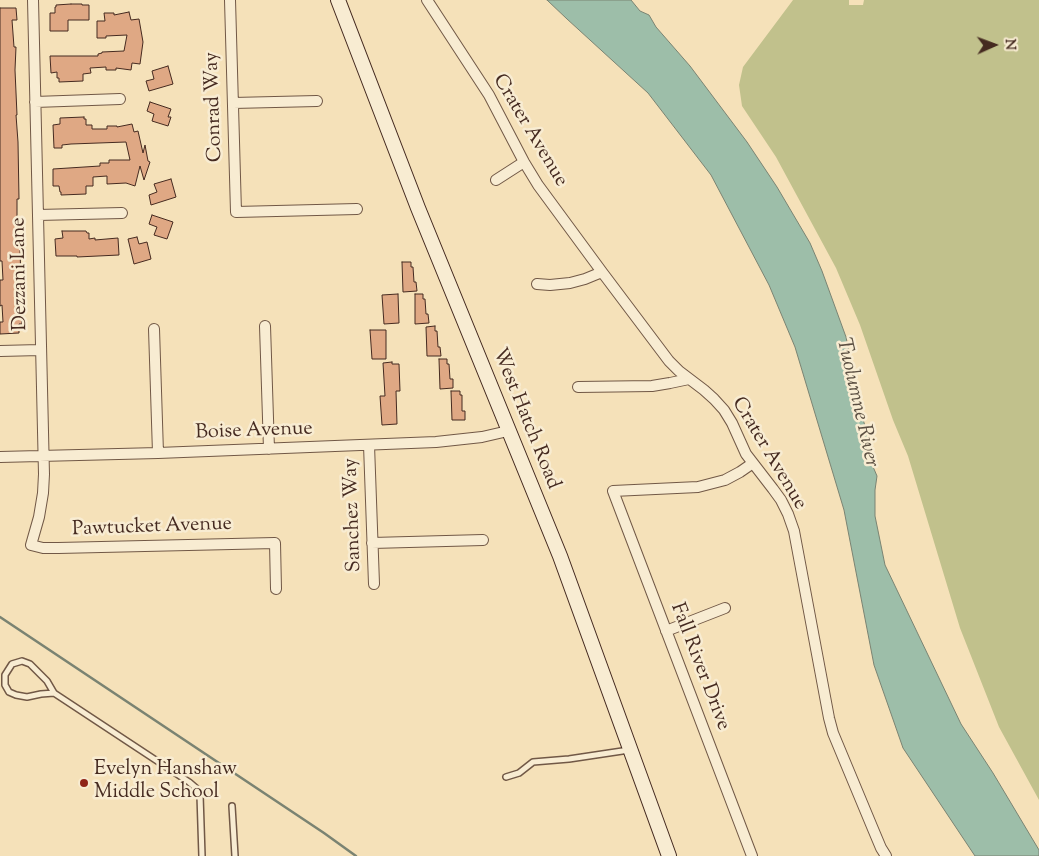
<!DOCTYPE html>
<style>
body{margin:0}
#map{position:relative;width:1039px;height:856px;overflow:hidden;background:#f5e1b9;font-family:"Sorts Mill Goudy",serif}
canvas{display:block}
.north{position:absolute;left:969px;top:20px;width:50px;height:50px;-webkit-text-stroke:4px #f8ecd2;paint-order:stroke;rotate:88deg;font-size:14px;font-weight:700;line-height:20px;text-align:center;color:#452a20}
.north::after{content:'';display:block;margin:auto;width:18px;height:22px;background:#452a20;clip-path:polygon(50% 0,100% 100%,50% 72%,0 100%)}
</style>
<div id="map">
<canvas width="1039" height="856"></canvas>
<div class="north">N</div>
</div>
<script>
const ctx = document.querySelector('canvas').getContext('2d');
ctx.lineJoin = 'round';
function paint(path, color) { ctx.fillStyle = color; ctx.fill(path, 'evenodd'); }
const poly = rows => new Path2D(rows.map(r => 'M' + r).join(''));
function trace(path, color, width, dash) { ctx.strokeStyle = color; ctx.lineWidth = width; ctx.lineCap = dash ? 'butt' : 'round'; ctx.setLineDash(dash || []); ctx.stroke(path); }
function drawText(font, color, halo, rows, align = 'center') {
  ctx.font = font + ' "Sorts Mill Goudy",serif'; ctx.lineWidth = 5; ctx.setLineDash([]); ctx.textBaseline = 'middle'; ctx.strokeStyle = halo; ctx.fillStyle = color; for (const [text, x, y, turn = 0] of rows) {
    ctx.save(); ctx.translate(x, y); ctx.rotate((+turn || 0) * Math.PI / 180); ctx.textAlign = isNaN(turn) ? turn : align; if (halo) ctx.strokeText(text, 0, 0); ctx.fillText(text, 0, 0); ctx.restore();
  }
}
const green = poly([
 [793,0,849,0,849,5,863,5,864,0,1039,0,1039,800,999,727,960,628,908,456,893,420,860,325,836,268,776,157,742,106,739,85,743,67]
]);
const water = poly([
 [547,0,631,0,640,11,649,15,656,27,690,66,747,142,777,187,810,243,822,271,846,337,862,416,872,449,871,462,877,476,875,490,875,516,885,565,961,724,993,773,1039,850,1039,856,975,856,903,748,874,665,844,510,795,347,769,285,711,175,648,93,567,19,547,0]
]);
const stream = poly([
 [0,617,324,833,356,856]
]);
const building = poly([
 [71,4,82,4,82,5,89,5,89,20,68,20,68,31,50,31,50,13,55,13,55,7,56,7,56,5,71,4],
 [0,8,16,8,17,20,12,20,14,47,16,47,15,70,17,115,16,115,18,142,19,199,17,199,17,218,19,218,21,282,19,282,22,324,19,324,19,333,0,334,0,322,3,322,2,305,0,306,0,280,3,280,2,261,0,261,0,8],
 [129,12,131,20,139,19,143,42,140,64,132,63,131,70,116,68,116,70,106,70,106,67,90,68,91,73,83,74,83,81,59,82,59,78,57,78,57,72,51,73,50,56,98,56,98,54,102,53,102,52,124,51,127,35,106,36,106,38,97,38,97,21,105,21,104,13,114,13,114,15,129,12],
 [168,66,173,84,149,91,146,81,154,79,152,71,168,66],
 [150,102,171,109,168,117,171,117,168,126,152,121,154,114,147,111,150,102],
 [84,117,84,119,86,119,86,125,92,125,92,129,107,129,107,126,117,126,117,127,132,124,134,132,138,131,143,153,145,145,148,161,150,162,144,180,140,166,135,186,126,183,107,184,107,176,93,177,93,186,86,186,86,194,61,195,61,192,60,192,59,186,53,186,53,169,100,166,100,163,109,163,109,160,130,160,126,142,71,144,62,145,62,148,54,148,53,125,60,124,60,118,84,117],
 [171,179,176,197,151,205,149,195,157,192,154,184,171,179],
 [152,215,173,222,167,239,154,235,157,227,149,224,152,215],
 [62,231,86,231,87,233,89,233,89,239,95,238,95,240,118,238,119,255,77,257,77,256,56,256,55,239,63,238,62,231],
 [137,237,139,244,147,242,151,259,134,264,128,239,137,237],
 [402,262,411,262,411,267,413,267,414,282,416,282,417,291,403,292,402,262],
 [398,294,399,323,384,324,382,295,398,294],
 [415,294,423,294,423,299,425,299,426,314,428,314,429,323,415,324,415,294],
 [435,326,435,331,437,331,438,347,440,347,441,356,427,356,426,327,435,326],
 [370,330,386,330,386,359,372,359,370,330],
 [439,359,447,359,447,364,449,364,450,379,453,379,453,388,440,389,439,359],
 [392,362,392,364,399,364,400,391,396,391,397,424,382,425,380,396,385,396,383,363,392,362],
 [451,391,460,391,460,395,462,395,462,411,465,411,465,420,452,420,451,391]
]);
const service = poly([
 [54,693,41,694,27,697,16,695,9,692,5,685,5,675,12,664,22,661,30,664,47,681,54,693,189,782,196,788,200,795,202,856],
 [506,777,519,773,533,762,569,759,629,750],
 [232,806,235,856]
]);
const minor = poly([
 [33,0,44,474,43,493,39,517,31,545,43,548,58,548,275,543,276,589],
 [230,0,236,212,357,209],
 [427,0,489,95,524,162,538,185,602,272,669,361,679,371,704,390,714,399,724,410,732,423,746,454,773,489,781,500,788,514,794,531,829,718,833,733,873,829,881,848,886,856],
 [35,102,120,99],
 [233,103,317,101],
 [496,180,524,162],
 [38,215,122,213],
 [537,284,550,285,570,283,585,279,602,272],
 [265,326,269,449],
 [154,329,158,453],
 [0,351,40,350],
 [578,387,652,386,670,383,689,379],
 [369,445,374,584],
 [0,457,158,453,436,442,482,437,508,431],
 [372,543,483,540],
 [666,631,725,608],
 [752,856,613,491,698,487,725,480,740,472,753,463]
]);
const secondary = poly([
 [338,0,418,208,560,556,669,856]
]);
const markers = [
 [84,783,5,"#8f2418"]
];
const streetNames = [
 ["Conrad Way",215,107,-92],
 ["Crater Avenue",529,131,59],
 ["Dezzani Lane",21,274,-91],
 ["West Hatch Road",525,419,68],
 ["Boise Avenue",254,432,-2],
 ["Crater Avenue",768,454,59],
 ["Sanchez Way",354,515,-92],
 ["Pawtucket Avenue",152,528,-2],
 ["Fall River Drive",699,667,69]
];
const poiNames = [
 ["Evelyn Hanshaw",94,771],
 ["Middle School",94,794]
];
const waterNames = [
 ["Tuolumne River",856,403,77]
];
paint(green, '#c1c18c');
paint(water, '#9dbea9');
trace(water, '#7a8372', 1);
trace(stream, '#7a8372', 2.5);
paint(building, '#dfa884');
trace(building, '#452a20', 1);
trace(service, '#715846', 8);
trace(minor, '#715846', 12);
trace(secondary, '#452a20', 16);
trace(service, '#f8ecd2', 5);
trace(minor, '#f8ecd2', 10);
trace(secondary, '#f8ecd2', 14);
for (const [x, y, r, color] of markers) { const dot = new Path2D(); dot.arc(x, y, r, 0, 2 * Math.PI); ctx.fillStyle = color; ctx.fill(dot); trace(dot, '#f8ecd2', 2); }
drawText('20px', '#452a20', '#f8ecd2', streetNames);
drawText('20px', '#452a20', '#f8ecd2', poiNames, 'left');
drawText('italic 21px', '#5b4f42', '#f8ecd2', waterNames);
</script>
